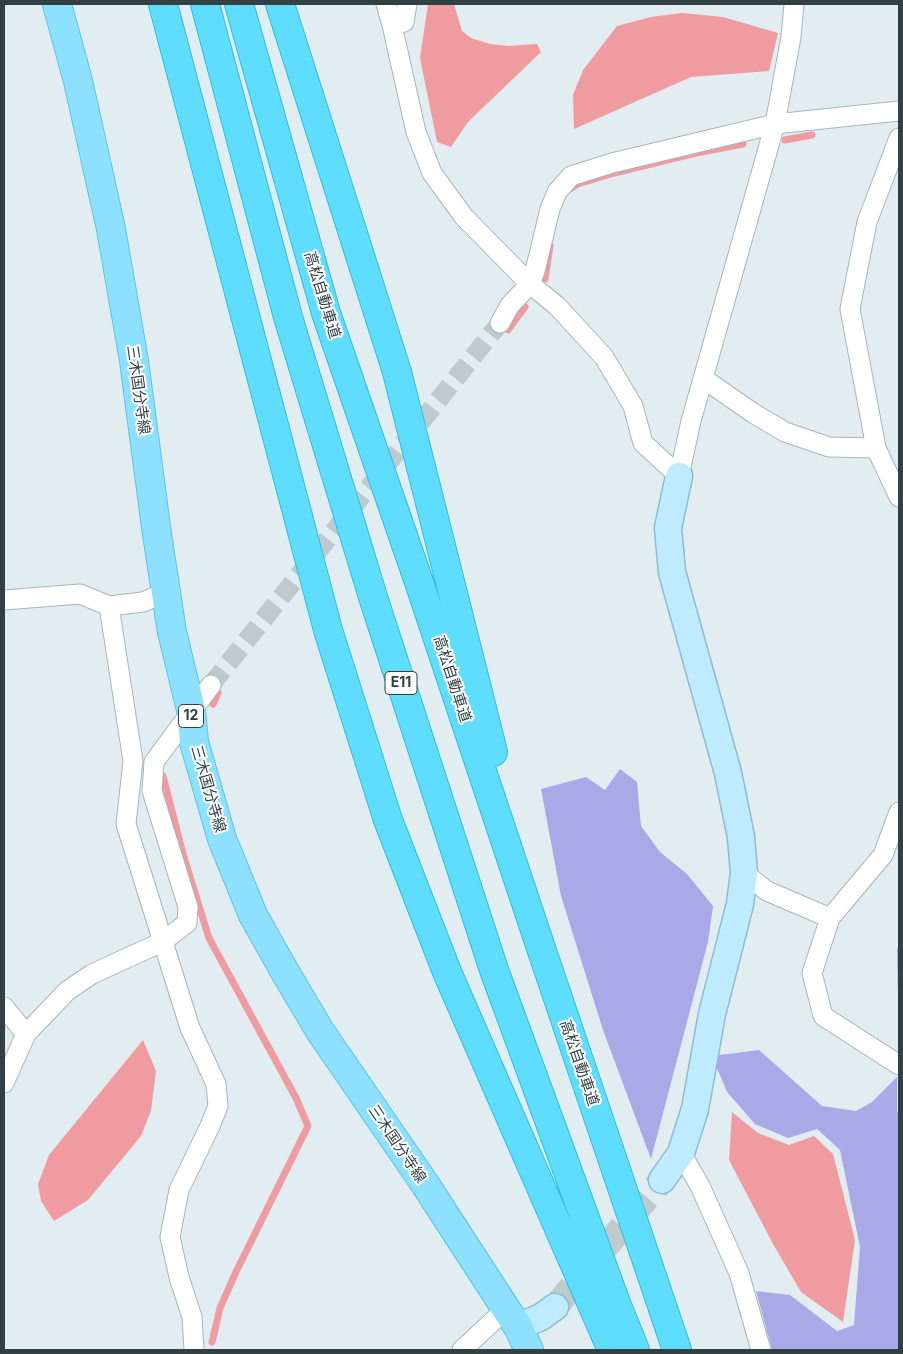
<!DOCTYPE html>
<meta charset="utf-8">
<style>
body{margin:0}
#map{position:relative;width:903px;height:1354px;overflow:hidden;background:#e2edf1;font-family:Inter,sans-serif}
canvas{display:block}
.frame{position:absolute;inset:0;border:5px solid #324043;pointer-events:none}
</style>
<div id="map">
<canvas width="903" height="1354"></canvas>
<div class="frame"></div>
</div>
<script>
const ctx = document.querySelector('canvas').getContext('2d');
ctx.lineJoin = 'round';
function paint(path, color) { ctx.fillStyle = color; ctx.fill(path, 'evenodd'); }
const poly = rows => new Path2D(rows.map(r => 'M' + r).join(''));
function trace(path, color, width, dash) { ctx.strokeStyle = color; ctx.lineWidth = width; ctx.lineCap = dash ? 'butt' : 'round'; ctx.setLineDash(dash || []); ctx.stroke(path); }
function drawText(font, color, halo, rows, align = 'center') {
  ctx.font = font + ' Inter,"Noto Sans JP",sans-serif'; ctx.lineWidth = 4; ctx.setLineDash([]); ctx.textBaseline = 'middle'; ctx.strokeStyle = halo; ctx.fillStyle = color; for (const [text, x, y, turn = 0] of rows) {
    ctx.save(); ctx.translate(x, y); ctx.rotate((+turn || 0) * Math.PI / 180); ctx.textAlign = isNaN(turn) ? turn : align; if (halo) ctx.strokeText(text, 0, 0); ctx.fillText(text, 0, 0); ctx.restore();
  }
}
const green = poly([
 [620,769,637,782,641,826,660,852,687,874,713,906,708,942,651,1159,603,1030,561,896,541,789,586,777,605,790],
 [899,945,899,1046,897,949],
 [759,1050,822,1106,856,1111,872,1102,897,1077,897,1112,899,1113,899,1350,772,1350,756,1291,790,1295,837,1331,854,1325,860,1247,840,1150,817,1129,788,1138,755,1124,727,1092,712,1056]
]);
const water = poly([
 [428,4,454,4,462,31,471,38,490,44,508,46,537,44,541,52,468,122,451,147,437,142,420,58],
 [682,13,723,17,778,33,769,71,691,77,574,129,573,95,583,70,617,26,651,17],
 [143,1040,156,1071,151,1111,141,1136,88,1200,54,1221,41,1201,38,1184,49,1155],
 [732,1112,758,1133,789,1145,814,1136,833,1154,855,1240,843,1322,801,1292,773,1244,729,1160]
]);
const stream = poly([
 [785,140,812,135],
 [568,190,578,184,614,173,696,153,743,144],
 [545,279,550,246],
 [508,330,525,307],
 [213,704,218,693],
 [163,776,183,854,209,938,296,1098,308,1126,236,1272,220,1308,212,1342]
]);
const streetTunnel = poly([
 [211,685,500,323]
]);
const secondaryTunnel = poly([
 [555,1307,662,1180]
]);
const street = poly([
 [386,4,392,25,416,132,432,173,464,217,530,284,557,306,604,357,633,406,643,443,679,476],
 [392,25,404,22,407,4],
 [899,138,867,222,850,309,876,448,899,497],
 [500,323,510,305,530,284,535,271,550,209,557,192,571,176,612,163,775,124,899,111],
 [704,379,753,413,785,432,829,447,876,448],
 [679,476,691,421,775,124,791,37,794,4],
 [4,600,80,594,109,606,133,761,126,824,190,1028,216,1084,218,1106,210,1126,179,1190,170,1237,179,1277,192,1317,194,1350],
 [109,606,143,602,166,592],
 [899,812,883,855,830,918,812,973,823,1016,899,1065],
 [744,873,767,891,830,918],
 [4,1007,26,1034],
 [4,1083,26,1034,67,991,92,974,162,942,187,923,188,907,152,791,154,762,211,685],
 [681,1153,700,1186,739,1273,761,1350],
 [462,1350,506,1309]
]);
const secondary = poly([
 [662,1180,681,1153,695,1109,712,1014,740,904,744,873,741,837,728,773,672,572,668,528,679,476],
 [518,1327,541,1317,555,1307]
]);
const primary = poly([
 [57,4,78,81,111,229,134,361,157,534,172,632,191,710,194,742,222,839,253,915,285,972,320,1031,425,1184,506,1309,518,1327,529,1350]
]);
const highway = poly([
 [163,4,328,630,388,820,447,972,612,1350],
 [205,4,288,317,373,597,494,970,616,1303,635,1350],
 [239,4,326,313,420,585,542,951,677,1350],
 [280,4,397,372,493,752]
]);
const shields = [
 [401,683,32],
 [191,716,25]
];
const shieldNames = [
 ["E11",401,683],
 ["12",191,716]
];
const streetNames = [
 ["高松自動車道",322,295,73],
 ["三木国分寺線",138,390,82],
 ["高松自動車道",452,679,72],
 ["三木国分寺線",208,789,74],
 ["高松自動車道",579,1063,71],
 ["三木国分寺線",397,1144,56]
];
paint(green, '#a9a9e7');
paint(water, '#f09b9f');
trace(stream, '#f09b9f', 7);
trace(streetTunnel, '#bfcace', 19, [19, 9]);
trace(secondaryTunnel, '#bfcace', 26, [26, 13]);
trace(street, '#a4b7bc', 21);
trace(secondary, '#8ebccf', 29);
trace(primary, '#5cc3e4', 30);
trace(highway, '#2ebfdf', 30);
trace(street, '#fff', 19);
trace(secondary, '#beebff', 26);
trace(primary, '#8de1ff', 28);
trace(highway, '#5fddff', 28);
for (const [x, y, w] of shields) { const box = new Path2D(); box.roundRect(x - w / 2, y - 11.5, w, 23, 4); ctx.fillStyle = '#fff'; ctx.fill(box); trace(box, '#324043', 1); }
drawText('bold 14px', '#324043', null, shieldNames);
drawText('15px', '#324043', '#fff', streetNames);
</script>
